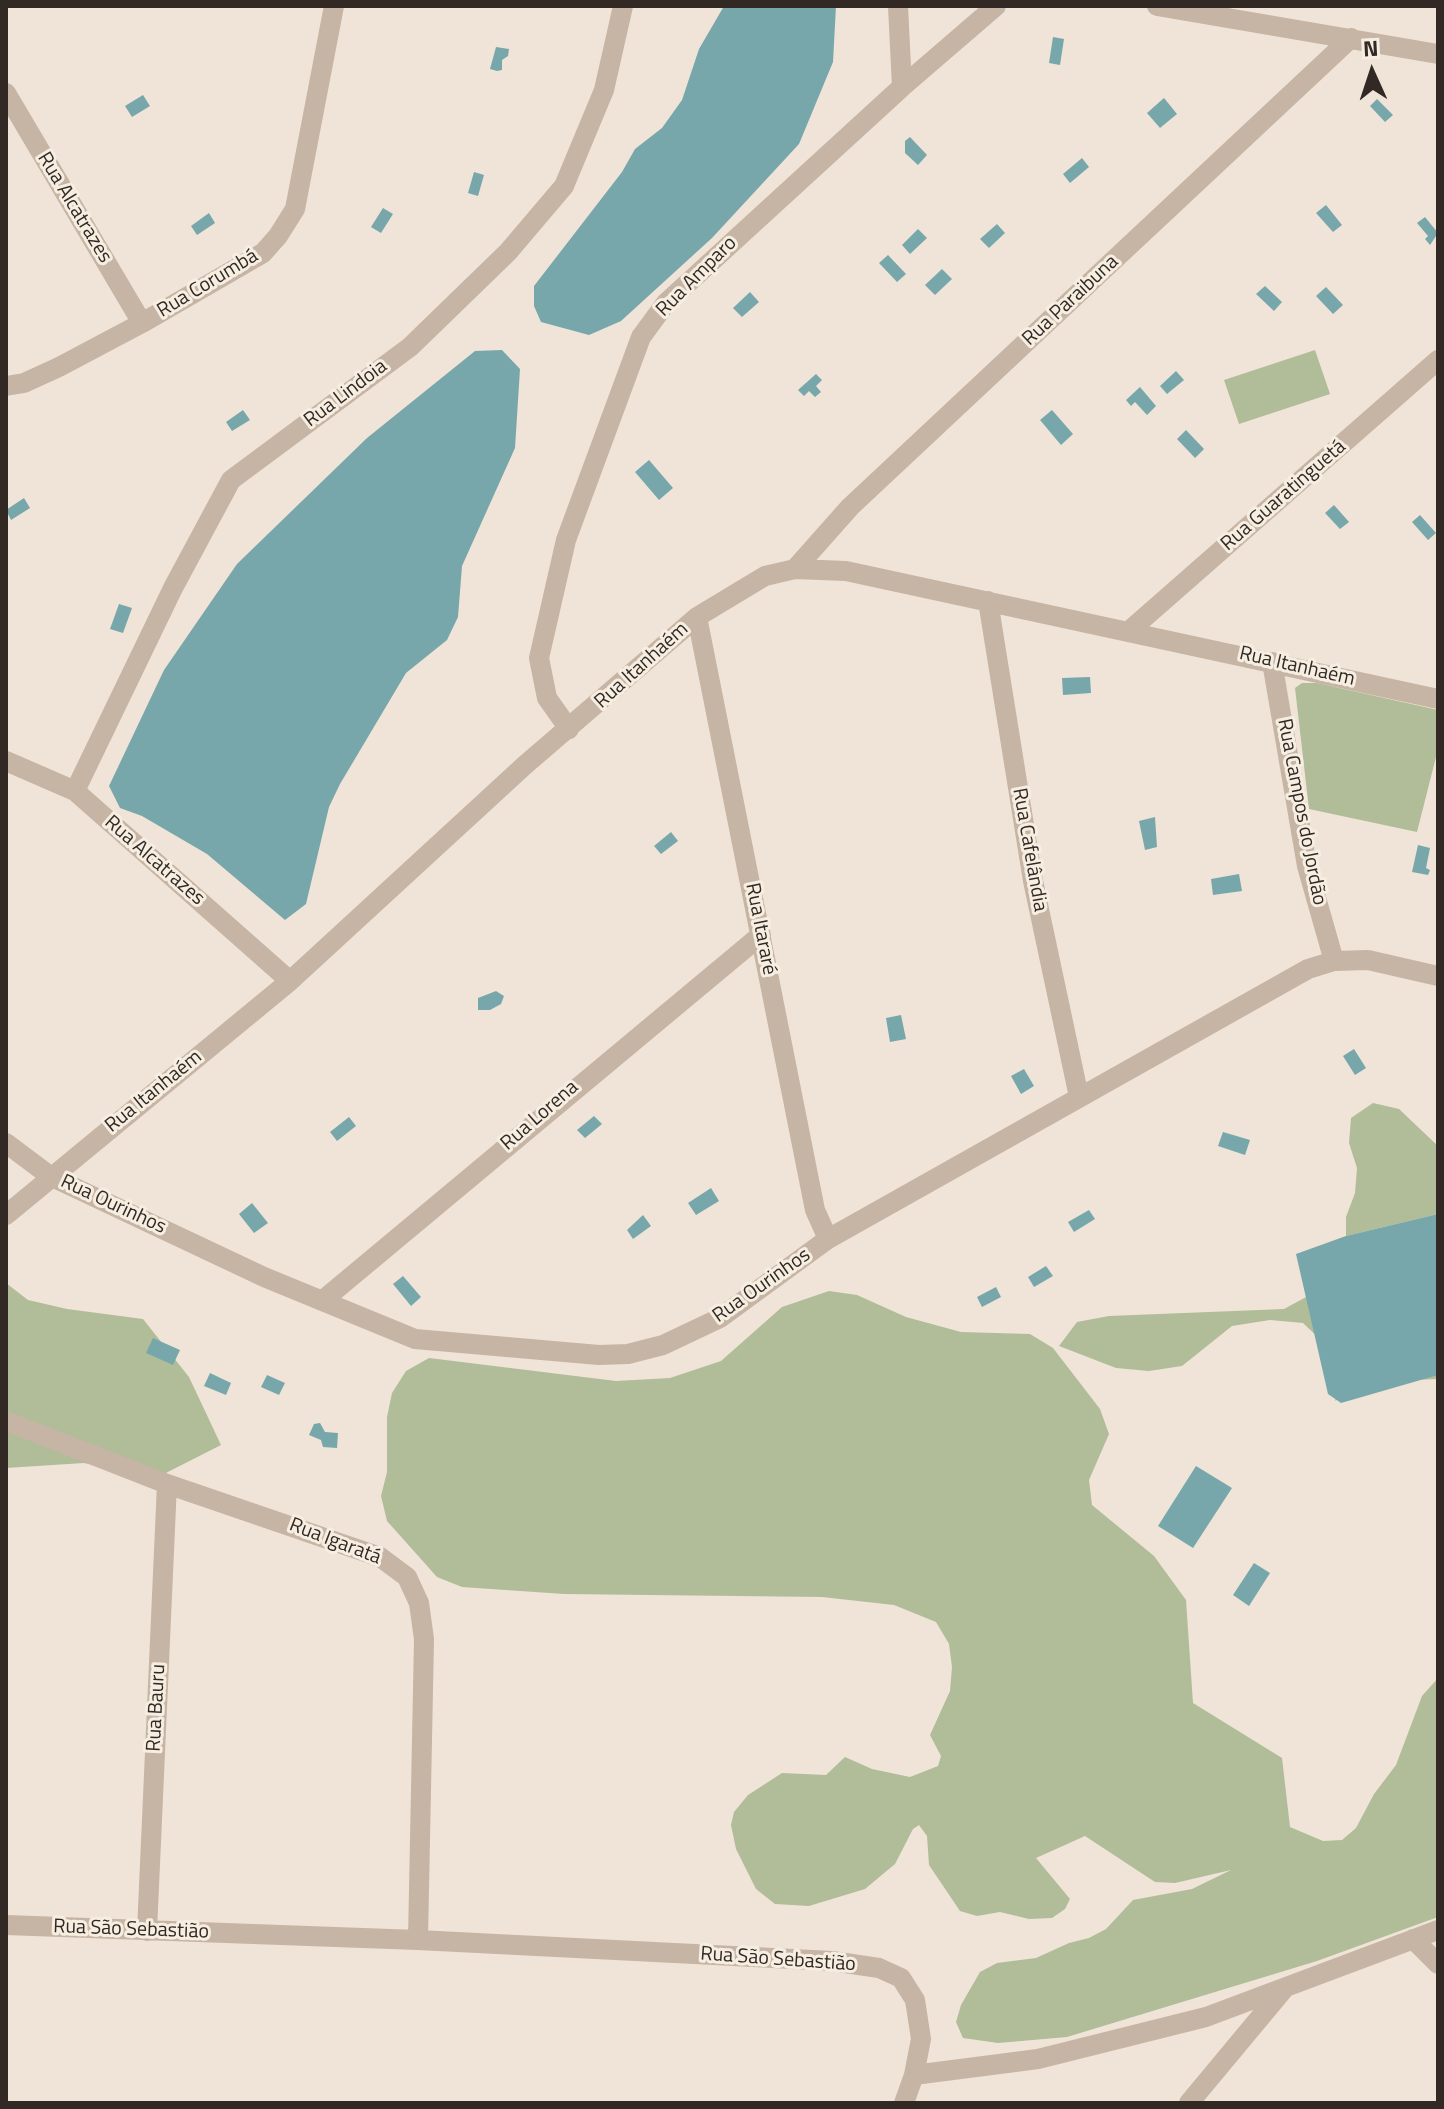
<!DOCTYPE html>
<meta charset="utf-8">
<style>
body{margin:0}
#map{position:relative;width:1444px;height:2109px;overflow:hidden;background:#efe4d7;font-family:"Titillium Web",sans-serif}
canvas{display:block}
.frame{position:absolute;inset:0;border:8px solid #322925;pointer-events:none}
.north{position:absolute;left:1332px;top:32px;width:80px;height:80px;-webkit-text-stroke:6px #f7eee2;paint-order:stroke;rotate:357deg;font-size:22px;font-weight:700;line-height:32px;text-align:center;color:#322925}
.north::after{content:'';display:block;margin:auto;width:28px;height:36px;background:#322925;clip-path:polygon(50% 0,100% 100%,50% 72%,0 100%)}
</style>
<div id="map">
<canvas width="1444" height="2109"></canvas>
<div class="frame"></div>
<div class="north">N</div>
</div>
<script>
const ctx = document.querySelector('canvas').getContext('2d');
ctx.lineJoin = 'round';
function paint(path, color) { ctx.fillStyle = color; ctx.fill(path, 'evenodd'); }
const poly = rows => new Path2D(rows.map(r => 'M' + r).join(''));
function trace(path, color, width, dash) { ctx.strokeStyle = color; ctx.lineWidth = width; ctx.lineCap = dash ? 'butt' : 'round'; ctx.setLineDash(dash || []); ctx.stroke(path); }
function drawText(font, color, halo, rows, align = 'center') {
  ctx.font = font + ' "Titillium Web",sans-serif'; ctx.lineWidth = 6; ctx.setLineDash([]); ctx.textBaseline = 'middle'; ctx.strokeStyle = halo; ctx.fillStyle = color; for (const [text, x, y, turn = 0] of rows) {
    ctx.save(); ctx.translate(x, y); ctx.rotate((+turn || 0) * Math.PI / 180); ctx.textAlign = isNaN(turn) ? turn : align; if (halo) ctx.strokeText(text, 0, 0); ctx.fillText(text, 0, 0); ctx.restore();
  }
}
const green = poly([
 [1315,350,1330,394,1239,424,1224,380],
 [1302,683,1317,683,1438,710,1438,749,1417,832,1309,809,1295,688],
 [1373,1103,1399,1109,1438,1146,1438,1214,1346,1236,1346,1217,1355,1193,1357,1168,1349,1143,1351,1118],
 [1438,1261,1438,1379,1366,1382,1335,1401,1343,1373,1327,1346,1303,1323,1270,1320,1232,1326,1182,1366,1149,1371,1116,1368,1059,1346,1077,1322,1109,1316,1284,1309,1367,1264],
 [6,1283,28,1300,67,1309,143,1319,189,1377,221,1445,156,1478,84,1463,6,1468],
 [829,1291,857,1295,906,1317,961,1332,1030,1334,1053,1348,1100,1409,1109,1434,1089,1480,1092,1505,1154,1556,1186,1600,1193,1703,1282,1758,1290,1827,1323,1841,1342,1840,1356,1828,1374,1794,1396,1765,1422,1696,1438,1678,1438,1917,1317,1961,1067,2037,998,2043,963,2038,956,2022,961,2005,980,1972,997,1963,1036,1958,1069,1943,1089,1938,1106,1929,1133,1900,1192,1889,1231,1870,1175,1883,1155,1882,1085,1836,1036,1858,1070,1899,1065,1909,1052,1918,1029,1919,1000,1912,977,1916,960,1911,929,1865,927,1836,919,1825,913,1829,895,1864,865,1889,809,1906,775,1904,756,1889,736,1849,731,1825,734,1812,748,1795,782,1773,826,1775,845,1757,872,1769,910,1777,938,1766,941,1756,930,1735,950,1691,952,1667,949,1644,936,1622,894,1605,822,1597,564,1594,462,1587,437,1577,387,1521,381,1496,387,1472,387,1417,392,1393,406,1371,429,1358,616,1381,670,1378,721,1361,782,1307]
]);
const water = poly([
 [724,6,836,6,833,62,799,144,712,238,621,321,589,335,541,322,534,306,534,286,622,172,635,149,662,128,682,100,699,49],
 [1053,37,1064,39,1060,65,1049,63],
 [496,47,509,49,508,56,502,60,502,70,497,71,490,69],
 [143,95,150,106,132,117,125,106],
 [1164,98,1177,114,1160,128,1147,113],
 [1377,99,1393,115,1385,122,1370,106],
 [910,137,927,155,918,165,905,153,905,141],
 [1082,158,1089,167,1070,183,1063,174],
 [474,172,484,175,478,196,468,193],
 [1326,205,1342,225,1333,232,1316,213],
 [383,208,393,214,381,233,371,227],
 [209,213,215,223,197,235,191,226],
 [1425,217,1438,233,1430,245,1425,239,1428,236,1417,223],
 [997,224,1005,233,989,248,980,239],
 [918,229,927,238,910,254,902,245],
 [888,255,906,274,897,282,879,263],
 [942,269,952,279,935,295,925,285],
 [1265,286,1282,302,1274,311,1256,294],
 [1326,287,1343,305,1333,314,1316,296],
 [750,292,759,302,742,317,733,308],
 [502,350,520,369,515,448,462,566,458,617,447,640,406,673,340,784,329,807,306,904,285,920,207,854,142,816,120,808,109,786,164,670,237,564,367,438,475,351],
 [1176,371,1184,380,1167,394,1160,386],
 [816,374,822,380,816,386,821,392,815,397,809,391,804,396,798,390],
 [1140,387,1156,406,1147,415,1135,402,1131,406,1126,400],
 [243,410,250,420,232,431,226,422],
 [1052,410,1073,434,1061,445,1040,420],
 [1186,430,1204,449,1195,458,1177,439],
 [649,460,673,488,659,500,635,472],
 [24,498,30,508,11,520,6,510],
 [1334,505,1349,522,1340,529,1325,513],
 [1420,515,1436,533,1428,540,1412,522],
 [119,604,132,608,123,633,110,629],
 [1090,677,1091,693,1063,695,1062,678],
 [1155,817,1157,847,1145,850,1139,821],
 [671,832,678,841,661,854,654,846],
 [1418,845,1430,848,1426,868,1430,870,1428,875,1412,872],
 [1239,874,1242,891,1213,895,1211,879],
 [496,991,504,996,501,1004,490,1010,478,1010,478,998],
 [901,1015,906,1039,890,1042,886,1018],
 [1354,1049,1366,1068,1355,1075,1343,1056],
 [1024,1069,1034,1086,1021,1094,1011,1076],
 [594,1116,602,1124,585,1138,577,1130],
 [349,1117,356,1126,337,1141,330,1132],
 [1223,1132,1250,1140,1245,1155,1218,1146],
 [711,1188,719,1201,696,1215,688,1203],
 [252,1203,268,1223,254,1233,239,1214],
 [1089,1210,1095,1219,1074,1232,1068,1222],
 [1438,1214,1438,1375,1341,1403,1328,1394,1296,1254,1346,1236],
 [643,1215,651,1226,633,1239,627,1230],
 [1046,1266,1053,1276,1034,1287,1028,1277],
 [403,1276,421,1297,411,1306,393,1284],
 [996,1287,1001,1297,982,1307,977,1297],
 [153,1338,180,1350,173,1365,146,1353],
 [210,1373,231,1383,226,1395,204,1386],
 [267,1375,285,1383,279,1395,261,1387],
 [320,1423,325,1432,338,1433,337,1448,323,1447,321,1440,309,1435,314,1424],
 [1196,1466,1232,1488,1193,1548,1158,1526],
 [1254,1563,1270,1573,1249,1606,1233,1595]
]);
const minor = poly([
 [898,6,902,87],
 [1157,6,1438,54],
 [6,93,142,323],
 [6,386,24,383,59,367,142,323,263,253,278,236,295,209,334,6],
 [795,569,850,507,1351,38],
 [988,601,1033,881,1079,1097],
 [697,617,815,1210,828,1239],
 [1129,631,1438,360],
 [1272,662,1307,866,1334,961],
 [569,729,547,698,539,658,566,540,641,337,666,303,902,87,996,6],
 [6,761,75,791,290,981],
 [75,791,173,588,231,480,410,347,508,252,564,186,604,90,623,6],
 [6,1143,50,1176,264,1277,415,1339,599,1355,628,1354,663,1345,720,1318,828,1239,1308,969,1334,961,1368,960,1438,976],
 [6,1215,290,981,525,765,697,617,765,576,795,569,846,571,1438,699],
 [322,1301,761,935],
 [6,1421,167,1484,380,1557,407,1577,419,1603,424,1639,418,1940],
 [6,1925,418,1940,832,1961,879,1968,901,1978,915,2000,921,2039,914,2075,1038,2059,1206,2017,1438,1930],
 [147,1931,167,1484],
 [1413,1939,1438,1964],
 [904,2103,914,2075],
 [1189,2103,1283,1990]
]);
const streetNames = [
 ["Rua Alcatrazes",74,208,59],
 ["Rua Amparo",697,277,-45],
 ["Rua Corumbá",208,284,-31],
 ["Rua Paraibuna",1071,301,-43],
 ["Rua Lindoia",346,394,-37],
 ["Rua Guaratinguetá",1284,496,-41],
 ["Rua Itanhaém",642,666,-42],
 ["Rua Itanhaém",1297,667,13],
 ["Rua Campos do Jordão",1301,812,79],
 ["Rua Cafelândia",1029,850,80],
 ["Rua Alcatrazes",154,861,41],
 ["Rua Itararé",760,929,79],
 ["Rua Itanhaém",154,1092,-39],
 ["Rua Lorena",540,1116,-41],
 ["Rua Ourinhos",113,1205,25],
 ["Rua Ourinhos",762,1286,-35],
 ["Rua Igaratá",335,1542,21],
 ["Rua Bauru",157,1708,-87],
 ["Rua São Sebastião",131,1930,2],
 ["Rua São Sebastião",778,1960,4]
];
paint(green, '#b0bd98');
paint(water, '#77a7ab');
trace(minor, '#c6b4a4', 20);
drawText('20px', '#322925', '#f7eee2', streetNames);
</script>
